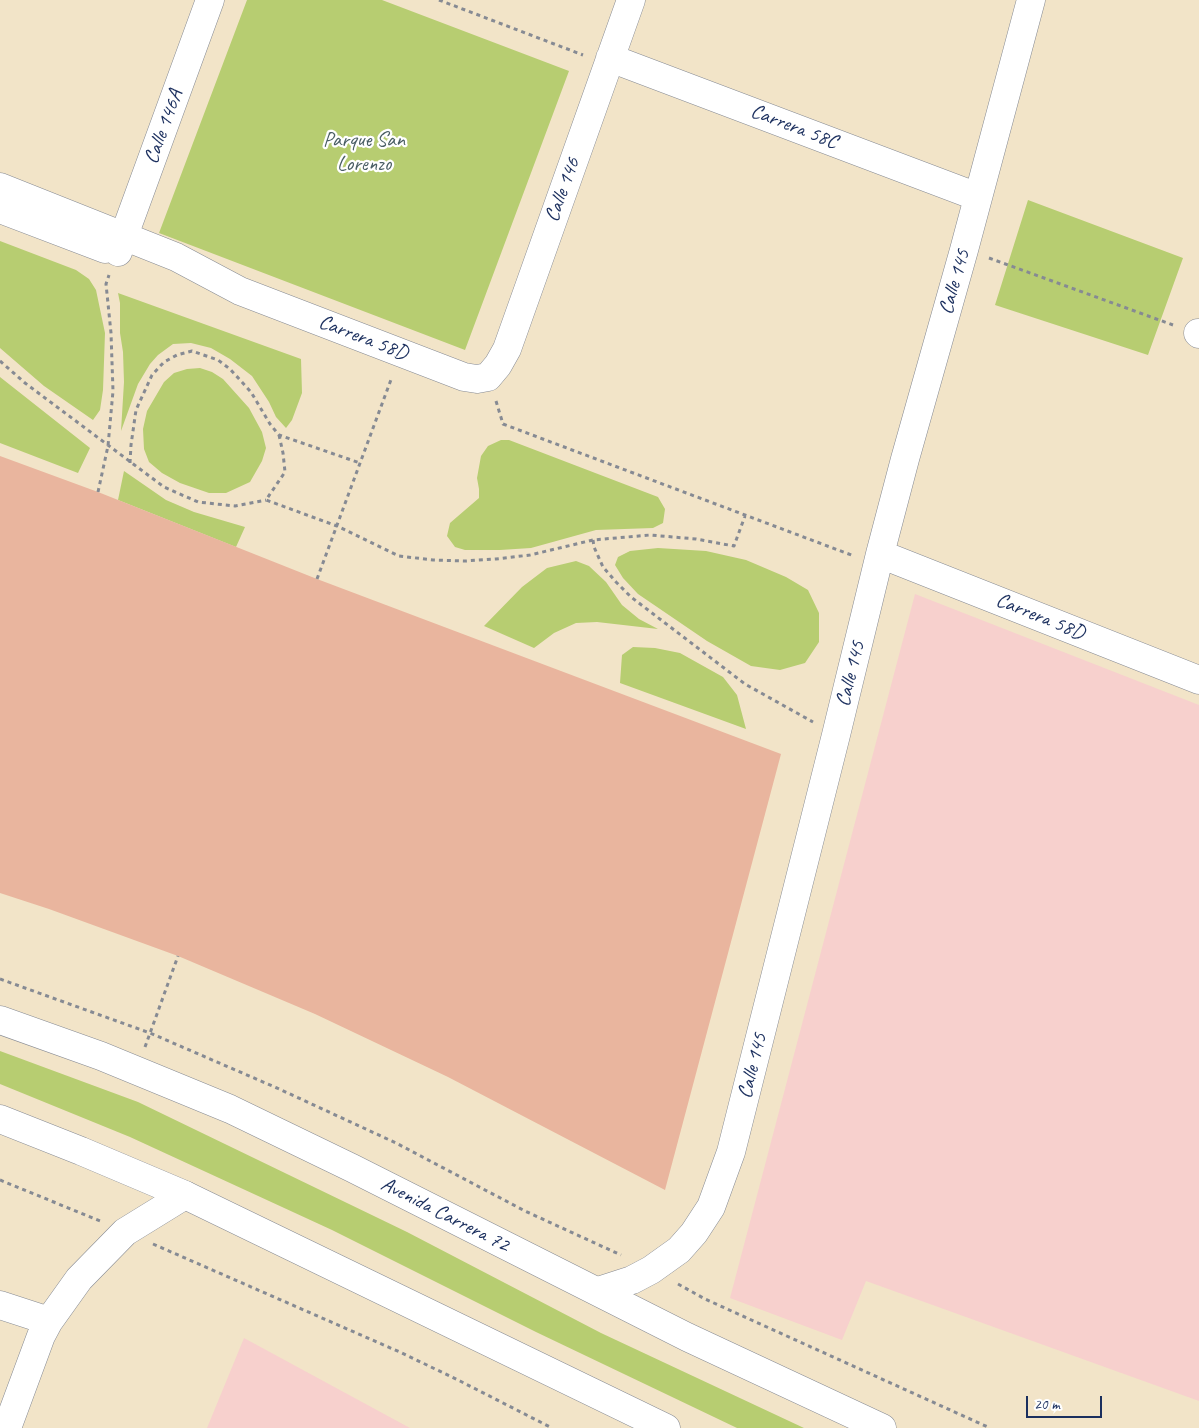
<!DOCTYPE html>
<style>
body{margin:0}
#map{position:relative;width:1199px;height:1428px;overflow:hidden;background:#f2e4c8;font-family:Caveat,sans-serif}
canvas{display:block}
.scale{position:absolute;left:1026px;top:1396px;width:76px;height:22px;box-sizing:border-box;border:2px solid #1b2f5e;border-top:0;padding-left:6px;font-size:15px;line-height:18px;white-space:nowrap;color:#1b2f5e;-webkit-text-stroke:4px #fff;paint-order:stroke}
</style>
<div id="map">
<canvas width="1199" height="1428"></canvas>
<div class="scale">20 m</div>
</div>
<script>
const ctx = document.querySelector('canvas').getContext('2d');
ctx.lineJoin = 'round';
function paint(path, color) { ctx.fillStyle = color; ctx.fill(path, 'evenodd'); }
const poly = rows => new Path2D(rows.map(r => 'M' + r).join(''));
function trace(path, color, width, dash) { ctx.strokeStyle = color; ctx.lineWidth = width; ctx.lineCap = dash ? 'butt' : 'round'; ctx.setLineDash(dash || []); ctx.stroke(path); }
function drawText(font, color, halo, rows, align = 'center') {
  ctx.font = font + ' Caveat,sans-serif'; ctx.lineWidth = 4.5; ctx.setLineDash([]); ctx.textBaseline = 'middle'; ctx.strokeStyle = halo; ctx.fillStyle = color; for (const [text, x, y, turn = 0] of rows) {
    ctx.save(); ctx.translate(x, y); ctx.rotate((+turn || 0) * Math.PI / 180); ctx.textAlign = isNaN(turn) ? turn : align; if (halo) ctx.strokeText(text, 0, 0); ctx.fillText(text, 0, 0); ctx.restore();
  }
}
const built = poly([
 [915,594,1199,705,1199,1401,866,1281,842,1340,730,1298],
 [244,1338,410,1428,207,1428]
]);
const green = poly([
 [247,0,382,0,569,71,465,350,159,233],
 [1028,200,1183,258,1148,355,995,305],
 [0,241,76,270,89,279,96,290,105,333,103,390,100,410,93,420,44,386,0,348],
 [118,293,301,359,302,393,292,420,286,428,276,417,269,402,252,376,230,359,211,348,191,343,173,344,158,355,150,364,138,384,121,431,124,382,123,352,120,333,120,303],
 [200,368,212,372,223,379,249,408,262,432,266,448,262,461,250,482,226,493,209,493,180,483,162,473,149,462,144,449,143,429,147,411,164,382,174,373,187,369],
 [0,377,90,448,78,473,0,443],
 [501,440,509,440,658,497,665,509,663,523,653,528,596,530,531,548,500,550,465,550,455,547,447,536,450,523,479,498,479,489,477,478,481,456,488,446],
 [124,471,166,500,194,512,245,527,236,547,118,500],
 [658,548,706,551,746,560,786,577,808,590,819,613,819,642,805,663,780,670,751,666,707,641,638,594,623,578,615,565,618,557,630,551],
 [576,561,589,566,606,582,622,605,639,619,658,629,597,622,576,623,554,633,534,648,484,626,522,587,547,568],
 [633,647,655,648,680,653,723,677,737,695,746,729,620,683,622,655],
 [0,1051,138,1102,407,1232,601,1333,804,1428,737,1428,536,1332,332,1230,130,1137,0,1084]
]);
const building = poly([
 [0,456,98,492,317,579,781,754,665,1190,448,1077,315,1014,178,956,49,909,0,893]
]);
const path = poly([
 [439,0,583,55],
 [989,258,1173,325],
 [0,361,25,383,164,487,198,502,235,506,266,500],
 [496,401,503,424,854,556],
 [279,435,283,453,285,472,266,500,337,526,399,556,433,560,465,561,496,559,530,555,593,540,650,535,696,539,734,546,745,516],
 [130,463,131,445,136,410,152,375,164,362,177,355,192,351,218,360,230,369,251,392,270,424,279,435,360,463],
 [98,492,108,446,113,391,111,333,106,284,109,275],
 [593,540,594,547,603,567,616,582,631,597,745,684,813,722],
 [317,579,392,377],
 [0,979,150,1033,277,1088,396,1143,525,1211,621,1255],
 [145,1047,178,956],
 [0,1180,100,1221],
 [153,1244,402,1353,460,1381,552,1428],
 [678,1284,705,1299,990,1428]
]);
const minor = poly([
 [610,58,978,197],
 [0,187,176,257,240,291,464,377,477,379,488,377,498,365,507,349,631,0],
 [0,209,105,249],
 [118,252,210,0],
 [1198,333,1199,334],
 [880,554,1199,680],
 [598,1291,632,1280,651,1270,679,1250,694,1233,711,1207,731,1152,836,735,880,554,905,459,964,250,1031,0],
 [0,1305,49,1321],
 [7,1428,41,1336,49,1321,79,1279,125,1232,185,1195]
]);
const highway = poly([
 [0,1020,101,1056,230,1109,352,1168,687,1337,882,1428],
 [0,1119,81,1151,185,1195,666,1428]
]);
const streetNames = [
 ["Calle 146A",164,127,-70],
 ["Carrera 58C",794,127,21],
 ["Calle 146",563,190,-70],
 ["Calle 145",955,282,-74],
 ["Carrera 58D",363,338,21],
 ["Carrera 58D",1040,617,22],
 ["Calle 145",851,674,-76],
 ["Calle 145",753,1066,-76],
 ["Avenida Carrera 72",445,1215,27]
];
const parkNames = [
 ["Parque San",364,140],
 ["Lorenzo",364,164]
];
paint(built, '#f7d0cd');
paint(green, '#b7cd71');
paint(building, '#e9b59e');
trace(minor, '#868a93', 29);
trace(highway, '#868a93', 29);
trace(path, '#868a93', 3, [4, 4]);
trace(minor, '#fff', 28);
trace(highway, '#fff', 28);
drawText('21px', '#1b2f5e', '#fff', streetNames);
drawText('21px', '#4a5e64', '#fff', parkNames);
</script>
